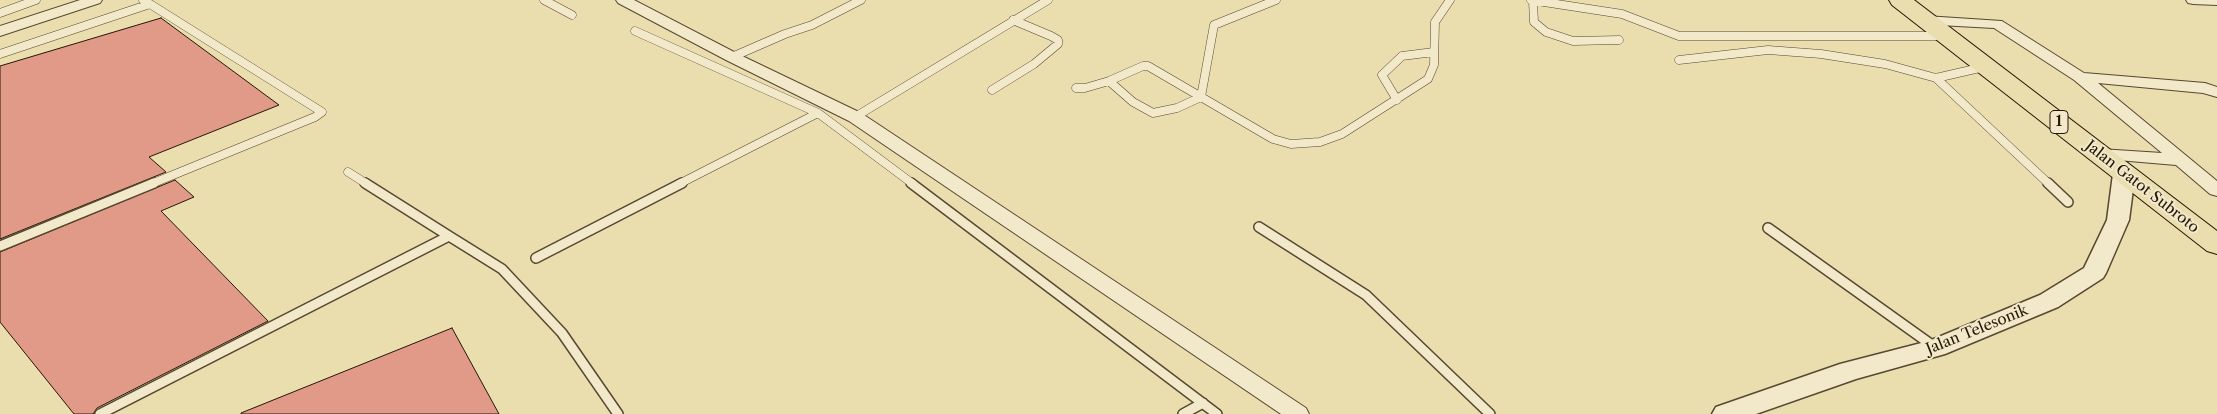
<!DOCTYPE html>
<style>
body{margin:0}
canvas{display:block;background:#eaddae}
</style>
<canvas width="2217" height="414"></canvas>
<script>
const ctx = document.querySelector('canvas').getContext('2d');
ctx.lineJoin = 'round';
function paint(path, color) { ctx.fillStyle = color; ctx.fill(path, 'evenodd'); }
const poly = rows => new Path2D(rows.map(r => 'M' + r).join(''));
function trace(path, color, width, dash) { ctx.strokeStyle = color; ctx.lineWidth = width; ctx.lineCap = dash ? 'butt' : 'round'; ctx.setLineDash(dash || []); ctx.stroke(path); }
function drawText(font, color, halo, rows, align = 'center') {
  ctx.font = font + ' "Libre Caslon Text",serif'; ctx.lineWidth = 4; ctx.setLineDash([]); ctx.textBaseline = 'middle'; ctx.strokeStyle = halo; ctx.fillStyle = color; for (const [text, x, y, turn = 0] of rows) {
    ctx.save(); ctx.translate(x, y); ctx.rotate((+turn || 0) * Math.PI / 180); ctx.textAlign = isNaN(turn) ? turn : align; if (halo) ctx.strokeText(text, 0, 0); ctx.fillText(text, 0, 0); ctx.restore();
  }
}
const building = poly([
 [161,18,279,105,149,157,166,172,0,239,0,66,161,18],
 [175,180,194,197,161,211,268,321,97,408,93,414,74,414,0,322,0,252,175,180],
 [452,328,499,414,241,414,241,413,452,328]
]);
const serviceFar1 = poly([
 [544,0,572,15],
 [1531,0,1622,14,1679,36,1943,36],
 [1533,1,1534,22,1546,32,1573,41,1619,40],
 [150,4,322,112,315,117,151,184],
 [0,13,36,0],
 [635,31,818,113,913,184],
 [0,54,150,4,143,0],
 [732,57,785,34,812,25,861,0],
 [1679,60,1768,50,1821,54,1885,64,1936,78,1984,67],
 [1936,78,2049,184],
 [1109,81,1133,102,1153,113,1177,108,1201,97,1214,25,1276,0],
 [1076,88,1085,88,1109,81,1143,66,1148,66,1273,139,1291,144,1320,142,1342,134,1428,79,1434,65,1435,22,1450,0],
 [992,90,1034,64,1058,44,1058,40,1051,36,1013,20],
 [1397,100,1382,75,1402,56,1434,52],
 [855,117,1048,0],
 [348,172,367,184],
 [679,184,818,113]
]);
const service = poly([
 [365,183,449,236],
 [911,183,1217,414],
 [2048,183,2068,202],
 [1259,227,1366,295,1490,414],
 [1768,228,1936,348],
 [0,246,154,183],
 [536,258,682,183],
 [100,414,449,236,502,269,562,333,618,414],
 [1183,414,1203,403]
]);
const minor = poly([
 [80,0,102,0,100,3,0,36,0,26,80,0],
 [616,0,634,0,738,54,861,113,1306,408,1309,414,1281,414,849,121,726,60,618,3,616,0],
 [2186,0,2217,0,2217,5,2193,4,2188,3,2186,0],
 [1925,16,2002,21,2084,73,2205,83,2217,87,2217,97,2203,93,2098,83,2217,181,2217,196,2210,194,2176,165,2094,158,2091,154,2094,150,2100,149,2162,153,2074,80,1994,28,1920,24,1917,21,1920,18,1925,16]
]);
const tertiary = poly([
 [2124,167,2132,169,2135,174,2129,220,2106,273,2103,278,2058,307,1945,354,1856,379,1756,414,1712,414,1716,407,1840,364,1929,341,2040,295,2084,268,2107,220,2113,174,2116,169,2124,167]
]);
const trunk = poly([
 [1889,0,1914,0,2217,231,2217,254,2207,251,1892,5,1889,0]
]);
const shields = [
 [2059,122,18]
];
const shieldNames = [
 ["1",2059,122]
];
const streetNames = [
 ["Jalan Gatot Subroto",2142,187,38],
 ["Jalan Telesonik",1977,330,-22]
];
paint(building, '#e09a87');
trace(building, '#261707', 1);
trace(serviceFar1, '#574831', 9);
trace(service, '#574831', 12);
trace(minor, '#574831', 2);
trace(tertiary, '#574831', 3);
trace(trunk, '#261707', 2);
trace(serviceFar1, '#f1e9ca', 8);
trace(service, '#f1e9ca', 9);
paint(minor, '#f1e9ca');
paint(tertiary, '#f1e9ca');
paint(trunk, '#eaddae');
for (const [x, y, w] of shields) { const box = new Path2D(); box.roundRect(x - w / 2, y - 11.5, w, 23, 4); ctx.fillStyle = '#f1e9ca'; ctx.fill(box); trace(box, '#261707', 1); }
drawText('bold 14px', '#261707', null, shieldNames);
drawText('15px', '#261707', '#f1e9ca', streetNames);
</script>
